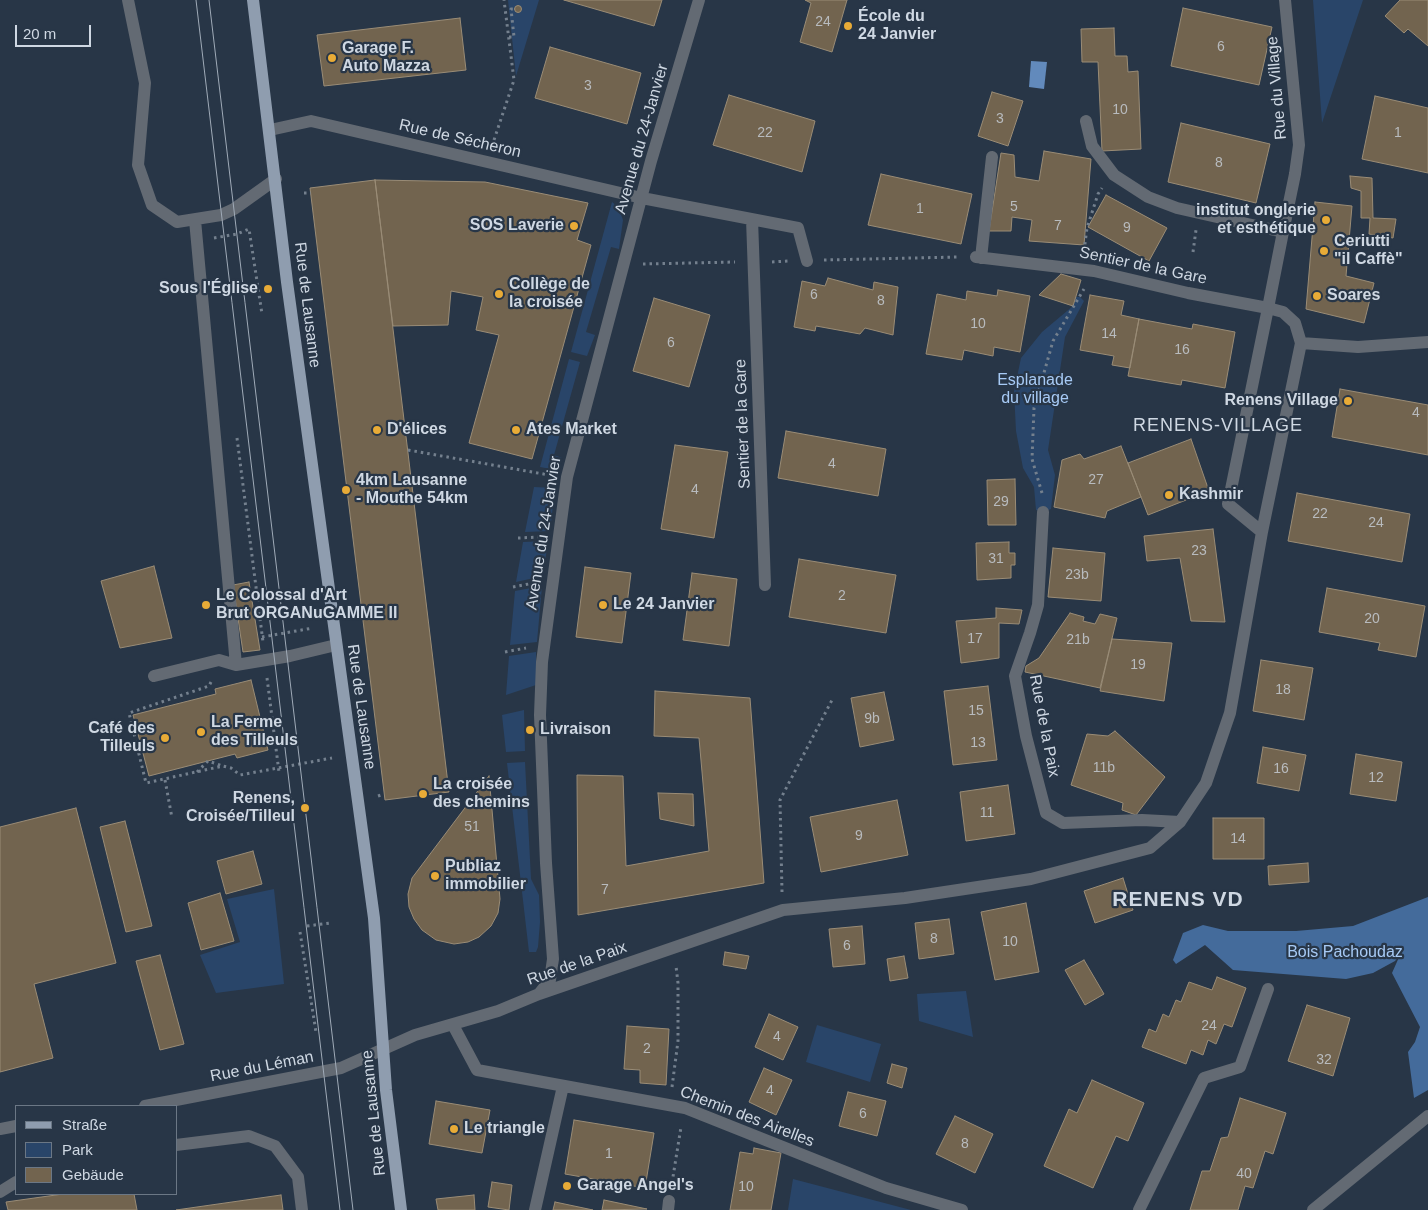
<!DOCTYPE html>
<meta charset="utf-8">
<style>
body{margin:0}
#map{position:relative;width:1428px;height:1210px;overflow:hidden;background:#283647;font-family:Helvetica,sans-serif}
canvas{display:block}
.legend{position:absolute;left:15px;top:1105px;width:162px;height:90px;box-sizing:border-box;background:#283647;border:1px solid #6b7785;margin:0;padding:6px 9px;list-style:none;font-size:15px;color:#cfd8e3}
.legend li{display:flex;align-items:center;gap:10px;height:25px}
.legend b{width:25px;border:1px solid #6b7785}
.scale{position:absolute;left:15px;top:25px;width:76px;height:22px;box-sizing:border-box;border:2px solid #cfd8e3;border-top:0;padding-left:6px;font-size:15px;line-height:18px;white-space:nowrap;color:#cfd8e3;-webkit-text-stroke:4px #283647;paint-order:stroke}
</style>
<div id="map">
<canvas width="1428" height="1210"></canvas>
<ul class="legend">
<li><b style="height:6px;background:#8f9daf"></b>Straße</li>
<li><b style="height:14px;background:#294569"></b>Park</li>
<li><b style="height:14px;background:#72644f"></b>Gebäude</li>
</ul>
<div class="scale">20 m</div>
</div>
<script>
const ctx = document.querySelector('canvas').getContext('2d');
ctx.lineJoin = 'round';
function paint(path, color) { ctx.fillStyle = color; ctx.fill(path, 'evenodd'); }
const poly = rows => new Path2D(rows.map(r => 'M' + r).join(''));
function trace(path, color, width, dash) { ctx.strokeStyle = color; ctx.lineWidth = width; ctx.lineCap = dash ? 'butt' : 'round'; ctx.setLineDash(dash || []); ctx.stroke(path); }
function drawText(font, color, halo, rows, align = 'center') {
  ctx.font = font + ' Helvetica,sans-serif'; ctx.lineWidth = 4.5; ctx.setLineDash([]); ctx.textBaseline = 'middle'; ctx.strokeStyle = halo; ctx.fillStyle = color; for (const [text, x, y, turn = 0] of rows) {
    ctx.save(); ctx.translate(x, y); ctx.rotate((+turn || 0) * Math.PI / 180); ctx.textAlign = isNaN(turn) ? turn : align; if (halo) ctx.strokeText(text, 0, 0); ctx.fillText(text, 0, 0); ctx.restore();
  }
}
const green = poly([
 [508,0,539,0,516,76],
 [1313,0,1363,0,1322,123],
 [612,202,618,207,623,220,619,249,611,247,586,332,595,335,587,356,571,352],
 [1076,297,1080,297,1084,301,1065,337,1048,450,1055,475,1051,509,1043,512,1036,510,1034,487,1023,468,1016,431,1014,391,1021,358,1042,332,1073,306],
 [569,359,580,362,554,455,562,458,560,465,556,470,540,467],
 [534,487,555,488,550,531,525,532],
 [548,541,543,576,516,582,523,542],
 [542,586,537,642,510,645,515,591],
 [536,652,536,685,506,695,509,656],
 [524,710,525,751,506,752,502,715],
 [525,762,531,879,539,895,540,922,538,947,536,952,529,952,507,763],
 [274,889,284,984,216,993,200,955,240,942,227,899],
 [966,991,973,1037,919,1021,917,994],
 [817,1025,881,1044,870,1082,806,1062],
 [793,1179,911,1210,788,1210]
]);
const forest = poly([
 [1428,897,1428,1090,1414,1098,1408,1052,1415,1042,1420,1027,1392,973,1400,955,1395,961,1373,973,1346,979,1233,970,1205,945,1176,964,1173,960,1183,933,1203,925,1228,931,1296,931,1353,926]
]);
const water = poly([
 [1031,61,1047,62,1044,89,1029,87]
]);
const building = poly([
 [564,0,662,0,654,26,564,0],
 [847,0,832,52,800,42,811,3,805,0,847,0],
 [1400,0,1428,0,1428,46,1408,29,1404,33,1385,16,1400,0],
 '514.5 9a3.5 3.5 0 1 1 7 0a3.5 3.5 0 1 1-7 0Z',
 [1183,8,1272,27,1259,85,1171,66,1183,8],
 [460,18,466,70,324,86,317,35,460,18],
 [1114,28,1115,56,1127,56,1128,72,1138,71,1141,149,1102,151,1098,62,1082,62,1081,29,1114,28],
 [550,47,641,73,627,124,535,98,550,47],
 [992,92,1023,101,1008,146,978,136,992,92],
 [729,95,815,121,802,172,713,145,729,95],
 [1375,96,1428,108,1428,173,1362,159,1375,96],
 [1181,123,1270,144,1256,203,1168,182,1181,123],
 [1044,151,1091,159,1084,245,1029,241,1032,220,1012,217,1011,231,989,231,1001,153,1014,155,1015,177,1039,181,1044,151],
 [881,174,972,194,961,244,868,225,881,174],
 [1350,176,1372,178,1373,218,1396,219,1393,238,1369,234,1370,218,1361,218,1361,191,1351,188,1350,176],
 [375,180,449,792,385,800,310,188,375,180],
 [375,180,485,182,588,203,577,240,591,245,532,459,469,443,499,335,476,330,483,297,451,291,448,325,393,326,375,180],
 [1106,195,1167,228,1149,261,1088,227,1106,195],
 [1315,202,1352,206,1346,276,1374,283,1364,323,1306,309,1315,202],
 [1061,274,1081,280,1073,306,1039,295,1061,274],
 [828,278,873,290,874,282,898,287,893,335,865,328,860,334,816,326,815,331,794,327,802,281,825,286,828,278],
 [998,290,1030,296,1020,352,994,347,993,356,964,350,962,360,926,354,937,294,966,300,967,291,997,296,998,290],
 [1090,295,1124,301,1121,315,1139,319,1130,368,1112,365,1114,356,1080,350,1090,295],
 [654,298,710,315,689,387,633,371,654,298],
 [1139,319,1192,329,1193,324,1235,332,1225,388,1182,380,1181,385,1128,376,1139,319],
 [1340,389,1428,405,1428,455,1332,437,1340,389],
 [786,431,886,449,878,496,778,478,786,431],
 [1191,439,1209,491,1148,515,1128,463,1191,439],
 [675,445,728,452,714,538,661,529,675,445],
 [1121,446,1141,497,1107,511,1105,518,1054,507,1062,460,1080,454,1084,459,1121,446],
 [1015,479,1016,525,988,525,987,480,1015,479],
 [1297,493,1410,514,1402,562,1288,541,1297,493],
 [1213,529,1225,622,1191,621,1180,558,1147,561,1144,536,1213,529],
 [1009,542,1009,553,1015,553,1015,565,1011,565,1011,578,977,580,976,543,1009,542],
 [1053,548,1105,553,1101,601,1048,597,1053,548],
 [799,559,896,575,886,633,789,617,799,559],
 [154,566,172,638,120,648,101,581,154,566],
 [585,567,631,573,622,643,576,637,585,567],
 [692,573,737,579,729,646,683,640,692,573],
 [249,582,260,650,243,652,233,585,249,582],
 [1327,588,1425,606,1416,657,1378,650,1380,643,1319,632,1327,588],
 [996,608,1022,610,1019,624,999,623,999,658,961,663,956,621,996,618,996,608],
 [1070,613,1084,617,1083,621,1095,624,1100,614,1117,618,1100,688,1025,672,1026,666,1039,658,1070,613],
 [1112,639,1172,643,1164,701,1100,691,1112,639],
 [1261,660,1313,668,1304,720,1253,711,1261,660],
 [251,680,268,750,237,758,235,754,149,776,133,715,216,694,215,689,251,680],
 [988,686,997,760,953,765,944,691,988,686],
 [655,691,750,698,764,883,578,915,577,775,623,776,626,866,709,851,699,738,654,736,655,691],
 [884,692,894,740,860,747,851,698,884,692],
 [1115,731,1165,777,1136,815,1122,810,1123,803,1071,785,1087,734,1108,736,1115,731],
 [1263,747,1306,755,1299,791,1257,783,1263,747],
 [1356,754,1402,762,1396,801,1350,794,1356,754],
 [489,776,500,899,498,913,491,926,479,937,468,942,454,944,436,940,422,930,414,919,409,907,408,894,412,878,489,776],
 [1008,785,1015,834,966,841,960,792,1008,785],
 [658,793,693,794,694,826,660,819,658,793],
 [897,800,908,855,821,872,810,817,897,800],
 [76,808,116,963,34,984,53,1058,0,1072,0,827,76,808],
 [1213,818,1264,818,1264,859,1213,859,1213,818],
 [125,821,152,926,126,932,100,827,125,821],
 [253,851,262,884,226,894,217,861,253,851],
 [1308,863,1309,882,1269,885,1268,866,1308,863],
 [1123,878,1133,910,1095,923,1084,891,1123,878],
 [220,893,234,941,201,950,188,903,220,893],
 [1026,903,1039,972,995,980,981,912,1026,903],
 [949,919,954,954,919,959,915,923,949,919],
 [862,926,865,964,833,967,829,929,862,926],
 [725,952,749,956,746,969,723,965,725,952],
 [160,955,184,1044,160,1050,136,961,160,955],
 [904,956,908,978,890,981,887,959,904,956],
 [1084,960,1104,994,1085,1005,1065,970,1084,960],
 [1217,977,1246,988,1232,1027,1224,1024,1216,1044,1208,1040,1203,1055,1191,1050,1186,1064,1142,1047,1149,1029,1156,1032,1163,1014,1169,1017,1176,1000,1181,1002,1189,982,1212,990,1217,977],
 [1307,1005,1350,1018,1333,1076,1288,1061,1307,1005],
 [769,1014,798,1027,783,1060,755,1047,769,1014],
 [627,1026,669,1029,666,1085,640,1083,640,1070,624,1069,627,1026],
 [892,1064,907,1068,902,1088,887,1083,892,1064],
 [764,1068,792,1080,776,1115,749,1102,764,1068],
 [1092,1080,1144,1103,1128,1141,1116,1136,1093,1188,1044,1166,1069,1109,1077,1113,1092,1080],
 [848,1092,886,1101,877,1136,839,1126,848,1092],
 [1240,1098,1286,1113,1273,1154,1265,1151,1253,1188,1245,1186,1238,1210,1190,1210,1202,1171,1210,1171,1221,1138,1228,1137,1240,1098],
 [436,1101,490,1110,482,1153,429,1144,436,1101],
 [955,1116,993,1134,975,1173,936,1154,955,1116],
 [574,1120,654,1133,645,1188,565,1174,574,1120],
 [754,1148,781,1153,771,1210,730,1210,740,1152,753,1154,754,1148],
 [492,1182,512,1185,509,1210,488,1207,492,1182],
 [63,1194,134,1194,137,1210,8,1210,6,1202,63,1194],
 [281,1195,283,1210,176,1210,281,1195],
 [474,1195,475,1210,438,1210,436,1199,474,1195],
 [604,1200,647,1209,602,1210,604,1200],
 [555,1202,593,1210,553,1210,555,1202]
]);
const path = poly([
 [509,37,514,37,511,9,514,9],
 [494,140,514,80,504,0],
 [304,193,311,193],
 [214,238,237,234,249,229,262,314],
 [1084,251,1087,228,1098,194,1102,188],
 [1193,252,1196,230],
 [824,260,958,257],
 [772,262,788,261],
 [643,264,735,262],
 [237,438,263,642],
 [408,450,549,475],
 [1042,493,1032,459,1034,408,1053,341,1084,289],
 [518,538,540,537],
 [513,587,534,583],
 [262,637,313,628],
 [505,652,526,648],
 [267,678,279,772],
 [211,682,209,686,129,713,146,783,223,766,231,768,240,775,332,758],
 [197,772,208,761,223,766],
 [165,780,172,818],
 [378,796,384,794],
 [782,892,780,800,832,700],
 [307,926,330,923],
 [300,932,316,1032],
 [672,1087,678,1041,678,983,676,966],
 [672,1183,681,1127]
]);
const minor = poly([
 [128,0,145,83,138,165,152,205,177,222,221,215,234,209,276,179],
 [1086,121,1092,146,1114,175,1148,197,1177,208,1283,232],
 [270,130,311,121,642,198,798,228,807,261],
 [752,219,765,585],
 [195,220,236,665],
 [976,257,1094,271,1188,293,1268,308,1283,312,1295,323,1301,343,1262,532,1228,504,1268,308,1283,232,1295,174,1299,145,1285,0],
 [981,258,992,157],
 [1301,343,1358,347,1428,342],
 [1043,512,1038,605,1030,633,1015,676,1026,736,1046,813,1063,823,1142,820,1180,822],
 [154,676,219,660,236,665,290,656,336,645],
 [539,994,550,980,553,959,546,863,540,715,542,662,567,477,651,161,699,0],
 [453,1025,477,1070,685,1108,886,1188,962,1210],
 [145,1106,341,1068,415,1035,498,1011,539,994,783,910,905,898,1031,879,1150,848,1180,822,1206,783,1230,713,1262,532],
 [0,1129,16,1126],
 [176,1145,249,1136,275,1146,298,1177,302,1210],
 [0,1192,16,1182],
 [535,1210,563,1086],
 [668,1210,669,1201],
 [1139,1210,1204,1078,1240,1067,1268,989],
 [1313,1210,1428,1116]
]);
const major = poly([
 [253,0,287,282,374,918,386,1090,401,1210]
]);
const tram = poly([
 [196,0,340,1210],
 [209,0,353,1210]
]);
const markers = [
 [848,26,5,"#e8ab37"],
 [332,58,5,"#e8ab37"],
 [1326,220,5,"#e8ab37"],
 [574,226,5,"#e8ab37"],
 [1324,251,5,"#e8ab37"],
 [268,289,5,"#e8ab37"],
 [499,294,5,"#e8ab37"],
 [1317,296,5,"#e8ab37"],
 [1348,401,5,"#e8ab37"],
 [377,430,5,"#e8ab37"],
 [516,430,5,"#e8ab37"],
 [346,490,5,"#e8ab37"],
 [1169,495,5,"#e8ab37"],
 [206,605,5,"#e8ab37"],
 [603,605,5,"#e8ab37"],
 [530,730,5,"#e8ab37"],
 [201,732,5,"#e8ab37"],
 [165,738,5,"#e8ab37"],
 [423,794,5,"#e8ab37"],
 [305,808,5,"#e8ab37"],
 [435,876,5,"#e8ab37"],
 [454,1129,5,"#e8ab37"],
 [567,1186,5,"#e8ab37"]
];
const numberNames = [
 ["24",823,22],
 ["6",1221,47],
 ["3",588,86],
 ["10",1120,110],
 ["3",1000,119],
 ["22",765,133],
 ["1",1398,133],
 ["8",1219,163],
 ["5",1014,207],
 ["1",920,209],
 ["7",1058,226],
 ["9",1127,228],
 ["6",814,295],
 ["8",881,301],
 ["10",978,324],
 ["14",1109,334],
 ["6",671,343],
 ["16",1182,350],
 ["4",1416,413],
 ["4",832,464],
 ["27",1096,480],
 ["4",695,490],
 ["29",1001,502],
 ["22",1320,514],
 ["24",1376,523],
 ["23",1199,551],
 ["31",996,559],
 ["23b",1077,575],
 ["2",842,596],
 ["20",1372,619],
 ["17",975,639],
 ["21b",1078,640],
 ["19",1138,665],
 ["18",1283,690],
 ["15",976,711],
 ["9b",872,719],
 ["13",978,743],
 ["11b",1104,768],
 ["16",1281,769],
 ["12",1376,778],
 ["11",987,813],
 ["51",472,827],
 ["9",859,836],
 ["14",1238,839],
 ["7",605,890],
 ["8",934,939],
 ["10",1010,942],
 ["6",847,946],
 ["24",1209,1026],
 ["4",777,1037],
 ["2",647,1049],
 ["32",1324,1060],
 ["4",770,1091],
 ["6",863,1114],
 ["8",965,1144],
 ["1",609,1154],
 ["40",1244,1174],
 ["10",746,1187]
];
const poiNames = [
 ["École du",858,17],
 ["24 Janvier",858,35],
 ["Garage F.",342,49],
 ["Auto Mazza",342,67],
 ["institut onglerie",1316,211,"right"],
 ["et esthétique",1316,229,"right"],
 ["SOS Laverie",564,226,"right"],
 ["Ceriutti",1334,242],
 ["\"il Caffè\"",1334,260],
 ["Collège de",509,285],
 ["la croisée",509,303],
 ["Sous l'Église",258,289,"right"],
 ["Soares",1327,296],
 ["Renens Village",1338,401,"right"],
 ["D'élices",387,430],
 ["Ates Market",526,430],
 ["4km Lausanne",356,481],
 ["- Mouthe 54km",356,499],
 ["Kashmir",1179,495],
 ["Le Colossal d'Art",216,596],
 ["Brut ORGANuGAMME II",216,614],
 ["Le 24 Janvier",613,605],
 ["La Ferme",211,723],
 ["des Tilleuls",211,741],
 ["Café des",155,729,"right"],
 ["Tilleuls",155,747,"right"],
 ["Livraison",540,730],
 ["La croisée",433,785],
 ["des chemins",433,803],
 ["Renens,",295,799,"right"],
 ["Croisée/Tilleul",295,817,"right"],
 ["Publiaz",445,867],
 ["immobilier",445,885],
 ["Le triangle",464,1129],
 ["Garage Angel's",577,1186]
];
const streetNames = [
 ["Rue du Village",1277,88,-95],
 ["Rue de Sécheron",460,139,13],
 ["Avenue du 24-Janvier",642,139,-74],
 ["Sentier de la Gare",1143,266,12],
 ["Rue de Lausanne",307,305,83],
 ["Sentier de la Gare",743,424,-92],
 ["Avenue du 24-Janvier",544,533,-81],
 ["Rue de Lausanne",361,707,82],
 ["Rue de la Paix",1044,726,79],
 ["Rue de la Paix",577,964,-19],
 ["Rue du Léman",262,1067,-11],
 ["Rue de Lausanne",374,1113,-96],
 ["Chemin des Airelles",747,1117,21]
];
const parkNames = [
 ["Esplanade",1035,381],
 ["du village",1035,399],
 ["Bois Pachoudaz",1345,953]
];
const neighbourhoodNames = [
 ["RENENS-VILLAGE",1218,426]
];
const districtNames = [
 ["RENENS VD",1178,900]
];
paint(green, '#294569');
paint(forest, '#446b9b');
paint(water, '#628abc');
paint(building, '#72644f');
trace(building, '#9a8c76', 1);
trace(path, '#74808e', 3, [2.5, 4]);
trace(minor, '#636a73', 12);
trace(major, '#8f9daf', 12);
trace(tram, '#a0abb8', 1);
for (const [x, y, r, color] of markers) { const dot = new Path2D(); dot.arc(x, y, r, 0, 2 * Math.PI); ctx.fillStyle = color; ctx.fill(dot); trace(dot, '#283647', 2); }
drawText('14px', '#b8bbbe', null, numberNames);
drawText('bold 16px', '#cfd8e3', '#283647', poiNames, 'left');
drawText('16px', '#cfd8e3', '#283647', streetNames);
drawText('16px', '#a7caf5', '#283647', parkNames);
ctx.letterSpacing = '1px';
drawText('18px', '#cfd8e3', '#283647', neighbourhoodNames);
ctx.letterSpacing = '0px';
ctx.letterSpacing = '1px';
drawText('bold 21px', '#cfd8e3', '#283647', districtNames);
ctx.letterSpacing = '0px';
</script>
